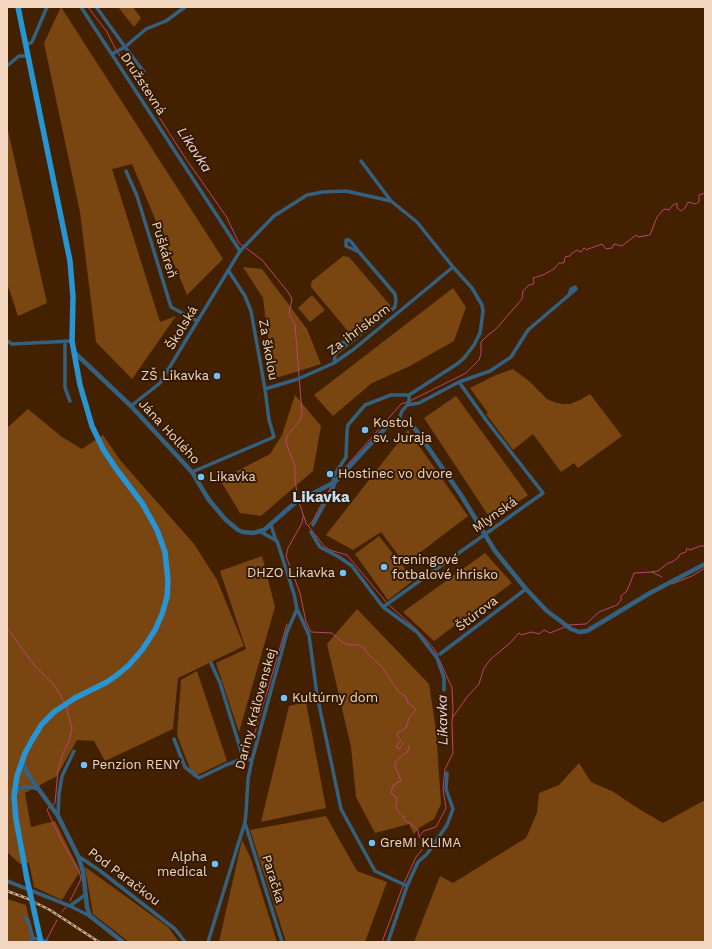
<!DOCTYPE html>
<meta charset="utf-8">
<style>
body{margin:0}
#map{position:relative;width:712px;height:949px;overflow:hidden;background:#432100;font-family:"Work Sans",sans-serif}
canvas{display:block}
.frame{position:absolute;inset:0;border:8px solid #f3d6c0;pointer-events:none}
</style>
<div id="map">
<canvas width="712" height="949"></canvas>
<div class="frame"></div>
</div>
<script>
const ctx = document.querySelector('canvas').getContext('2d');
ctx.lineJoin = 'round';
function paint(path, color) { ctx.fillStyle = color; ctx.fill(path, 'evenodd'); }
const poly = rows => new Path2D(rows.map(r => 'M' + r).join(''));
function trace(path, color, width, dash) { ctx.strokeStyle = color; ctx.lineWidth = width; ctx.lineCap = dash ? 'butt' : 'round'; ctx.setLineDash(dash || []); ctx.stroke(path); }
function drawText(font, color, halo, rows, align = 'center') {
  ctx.font = font + ' "Work Sans",sans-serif'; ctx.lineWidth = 4; ctx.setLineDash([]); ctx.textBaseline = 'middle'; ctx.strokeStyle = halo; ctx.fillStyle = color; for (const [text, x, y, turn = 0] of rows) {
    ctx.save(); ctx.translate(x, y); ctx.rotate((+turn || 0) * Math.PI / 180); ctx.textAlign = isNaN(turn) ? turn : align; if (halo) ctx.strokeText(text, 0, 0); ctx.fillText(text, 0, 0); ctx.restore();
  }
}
const green = poly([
 [61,7,223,259,187,295,132,164,112,169,160,322,176,316,132,379,96,342,80,212,44,43],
 [118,7,133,7,141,18,134,27],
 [7,126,47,303,18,316,7,283],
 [343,256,349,257,390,305,390,308,389,311,355,337,352,336,311,287,311,284,312,281],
 [243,267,262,269,307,329,321,364,273,379,263,298],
 [453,288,466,307,454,341,408,367,372,383,333,416,314,395],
 [312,295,325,310,310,322,298,308],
 [513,369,529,381,547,399,554,402,562,404,570,404,580,400,590,394,622,436,578,468,574,463,561,472,533,434,513,450,486,414,488,413,470,388,496,375],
 [295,395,321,426,313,471,261,516,240,513,220,480,270,454,282,435],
 [456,396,528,495,492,521,424,418],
 [28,409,62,437,82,449,103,435,120,460,194,544,217,580,244,646,178,678,173,729,105,761,94,741,77,740,57,776,25,793,31,827,55,821,80,871,62,900,34,887,29,863,20,864,7,852,7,428],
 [408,430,468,516,405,564,381,532,353,550,326,535],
 [379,536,414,580,388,600,355,554],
 [485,553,512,583,434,641,403,612],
 [262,556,275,607,239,732,216,663,246,649,220,571],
 [357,609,429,684,436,730,441,804,434,819,419,828,414,834,409,824,375,833,356,797,351,747,327,644],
 [197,671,227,761,193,777,177,735,181,680],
 [306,702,326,808,261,822,289,706],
 [579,763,591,782,612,791,639,809,663,823,705,800,705,942,414,942,440,876,453,883,526,838,537,813,539,793,559,785],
 [326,816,357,871,387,882,365,942,286,942,250,830],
 [242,840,251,859,277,942,219,942],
 [85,867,168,927,179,942,129,942,93,914],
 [7,899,26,905,34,942,7,942]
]);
const stream = poly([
 [88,7,107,32,116,50],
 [118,53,184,156,226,216,239,243,243,246],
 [246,248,262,260,288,292,292,299,289,314,295,325,302,414,299,422,287,436,286,443,295,466,295,480,298,499],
 [410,401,466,373,479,360,481,354,481,342,487,336,496,329,522,299,523,291,529,285,533,284,534,282,533,278,543,275,554,269,559,263,564,263,565,257,570,256,571,254,577,250,581,252,584,248,587,250,588,249,602,244,606,249,612,248,614,244,622,246,636,235,638,237,650,235,657,217,664,209,669,210,673,205,677,203,677,208,681,211,685,208,688,202,696,204,699,202,699,195,705,193],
 [336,478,401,404,407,402],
 [299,502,306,523,324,546,330,550,347,555,387,603],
 [303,516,302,523,288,548,286,556,300,593,306,622,311,632,332,633,342,642,348,645,358,645,363,647,368,654,382,667,398,691,406,697,408,703,415,708,415,711,409,718,406,728,397,733,397,736,401,740,396,747,399,749,404,743],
 [309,525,312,522,331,487],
 [652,572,662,577],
 [672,584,692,576,705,568],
 [389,605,418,631],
 [568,625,586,624,599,612,617,605,621,600,621,596,627,591,634,573,652,572,658,571,668,563,672,562,678,558,680,554,686,552,687,548,690,550,700,546,705,546],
 [7,628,34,665,55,686,64,702],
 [420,633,435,650,438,656],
 [453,717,467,697,479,684,484,668,491,659,510,643,519,633,522,635,531,632,539,634,544,630,550,633,565,627],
 [409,746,408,751,395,762,395,766,401,781,396,783,396,785,393,785,391,793,397,798,396,807,398,811,403,816,405,821,411,824,418,830,419,836],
 [248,756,287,624],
 [52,806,55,803,58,770,63,753,69,742,72,728,66,706],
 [49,807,47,810,62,842,79,871,81,879,70,901],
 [404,883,416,857,426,845,419,836,424,831,436,827,446,808,443,789,445,769,453,753,452,724,453,709,452,688,439,659],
 [62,912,66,907],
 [46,941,57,920],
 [382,942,403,886]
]);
const minor = poly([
 [81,7,240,251],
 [97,8,125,47,112,54],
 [26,45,32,42,47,7],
 [7,66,19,56,28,56],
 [144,72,125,47,146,29,166,21,185,7],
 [361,161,391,201,417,222,453,267,472,288,482,305,483,312,480,333,474,345,464,358,457,364,409,395,409,401,407,405,402,411,399,419],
 [126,171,137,196,171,307,197,321],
 [7,341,12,344,72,341],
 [65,341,65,388,70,401],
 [335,354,395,307,396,300,395,294,359,252,353,244,349,240,346,240,346,246,359,252],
 [334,363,337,343,349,342],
 [459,382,490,371,511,357,528,330,575,290,576,289,575,287,571,289,569,295],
 [265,389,298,379,334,363,354,349,453,267],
 [407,405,419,403,459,382,486,420,543,493,383,607,417,632,437,658,444,678,444,690],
 [131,406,160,383,240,251,274,216,307,195,323,192,346,191,391,201],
 [192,472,274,437,269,420,265,389,251,311,245,296,228,270],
 [271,525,276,541],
 [313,525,334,486,333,477,346,457,347,431,348,425,365,405,391,395,409,395],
 [261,532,277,541,294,594,297,609,309,635,317,695,341,809,375,871,407,886],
 [311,532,320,547,339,557,352,566,383,607],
 [440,654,526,589],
 [211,663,220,683,242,754,246,759,252,760],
 [174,739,185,767,199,778,226,765,245,758],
 [15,795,18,790,23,787,30,787,38,789],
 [58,815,59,794,62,776,74,751],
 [245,823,282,942],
 [78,856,99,870,175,929,185,942],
 [7,881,70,906,90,916],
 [70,906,85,895],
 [25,917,28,920,33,938],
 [28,942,33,938,47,942],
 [208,942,245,822,246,813,248,779,252,760,287,632,297,609],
 [388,942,407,886,418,862,427,854,447,825,453,809,446,789,447,773]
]);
const tertiary = poly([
 [74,352,131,406,192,472,209,500,225,519,238,530,243,532,253,533,264,530,296,502,335,482,390,423,396,420,402,420,409,423,416,430,461,495,495,551,526,589,547,611,571,629,579,632,587,631,650,593,705,564],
 [22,760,27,773,58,816,78,856,83,871,87,907,90,916,123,942]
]);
const primary = poly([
 [18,7,70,261,73,297,72,341,80,385,92,426,103,449,117,470,142,503,157,530,165,552,168,581,167,597,162,614,155,630,142,650,129,665,117,675,107,682,75,698,54,712,42,724,32,740,25,753,17,776,14,796,16,819,27,879]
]);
const rail = poly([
 [7,891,26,898,50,910,99,942]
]);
const primaryBridge = poly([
 [27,879,41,942]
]);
const markers = [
 [217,376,4,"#73c1f6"],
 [365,430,4,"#73c1f6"],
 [330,474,4,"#73c1f6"],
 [201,477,4,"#73c1f6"],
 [384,567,4,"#73c1f6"],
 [343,573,4,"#73c1f6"],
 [284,698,4,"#73c1f6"],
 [84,765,4,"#73c1f6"],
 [372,843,4,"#73c1f6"],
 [215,864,4,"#73c1f6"]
];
const streetNames = [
 ["Družstevná",143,84,57],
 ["Puškáreň",164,250,73],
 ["Školská",182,328,-59],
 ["Za ihriskom",359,330,-37],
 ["Za školou",268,350,80],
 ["Jána Hollého",169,432,47],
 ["Mlynská",495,515,-35],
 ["Štúrova",477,614,-37],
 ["Dariny Kráľovenskej",256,709,-75],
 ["Pod Paračkou",124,877,37],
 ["Paračka",273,879,73]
];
const poiNames = [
 ["ZŠ Likavka",209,376,"right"],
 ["Kostol",373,423],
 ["sv. Juraja",373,438],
 ["Hostinec vo dvore",338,474],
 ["Likavka",209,477],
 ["treningové",392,560],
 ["fotbalové ihrisko",392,575],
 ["DHZO Likavka",335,573,"right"],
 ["Kultúrny dom",292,698],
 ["Penzion RENY",92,765],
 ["GreMI KLIMA",380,843],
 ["Alpha",207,857,"right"],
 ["medical",207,872,"right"]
];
const waterNames = [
 ["Likavka",194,150,57],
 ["Likavka",443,720,-91]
];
const quarterNames = [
 ["Likavka",321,498]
];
paint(green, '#794510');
trace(stream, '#b94471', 1);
trace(minor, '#33617f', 3.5);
trace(tertiary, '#33617f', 4.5);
trace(primary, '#2794d3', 5.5);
trace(rail, '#ceb097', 2.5);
trace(rail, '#331a04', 1, [3]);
trace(primaryBridge, '#2794d3', 5.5);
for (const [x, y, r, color] of markers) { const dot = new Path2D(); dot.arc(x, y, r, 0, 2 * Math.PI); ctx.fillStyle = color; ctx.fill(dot); trace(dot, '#331a04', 1.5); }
drawText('13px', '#f3d6c0', '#331a04', streetNames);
drawText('13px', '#f3d6c0', '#331a04', poiNames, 'left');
drawText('italic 14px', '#f6d6de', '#331a04', waterNames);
drawText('bold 15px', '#c4dff3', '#331a04', quarterNames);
</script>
